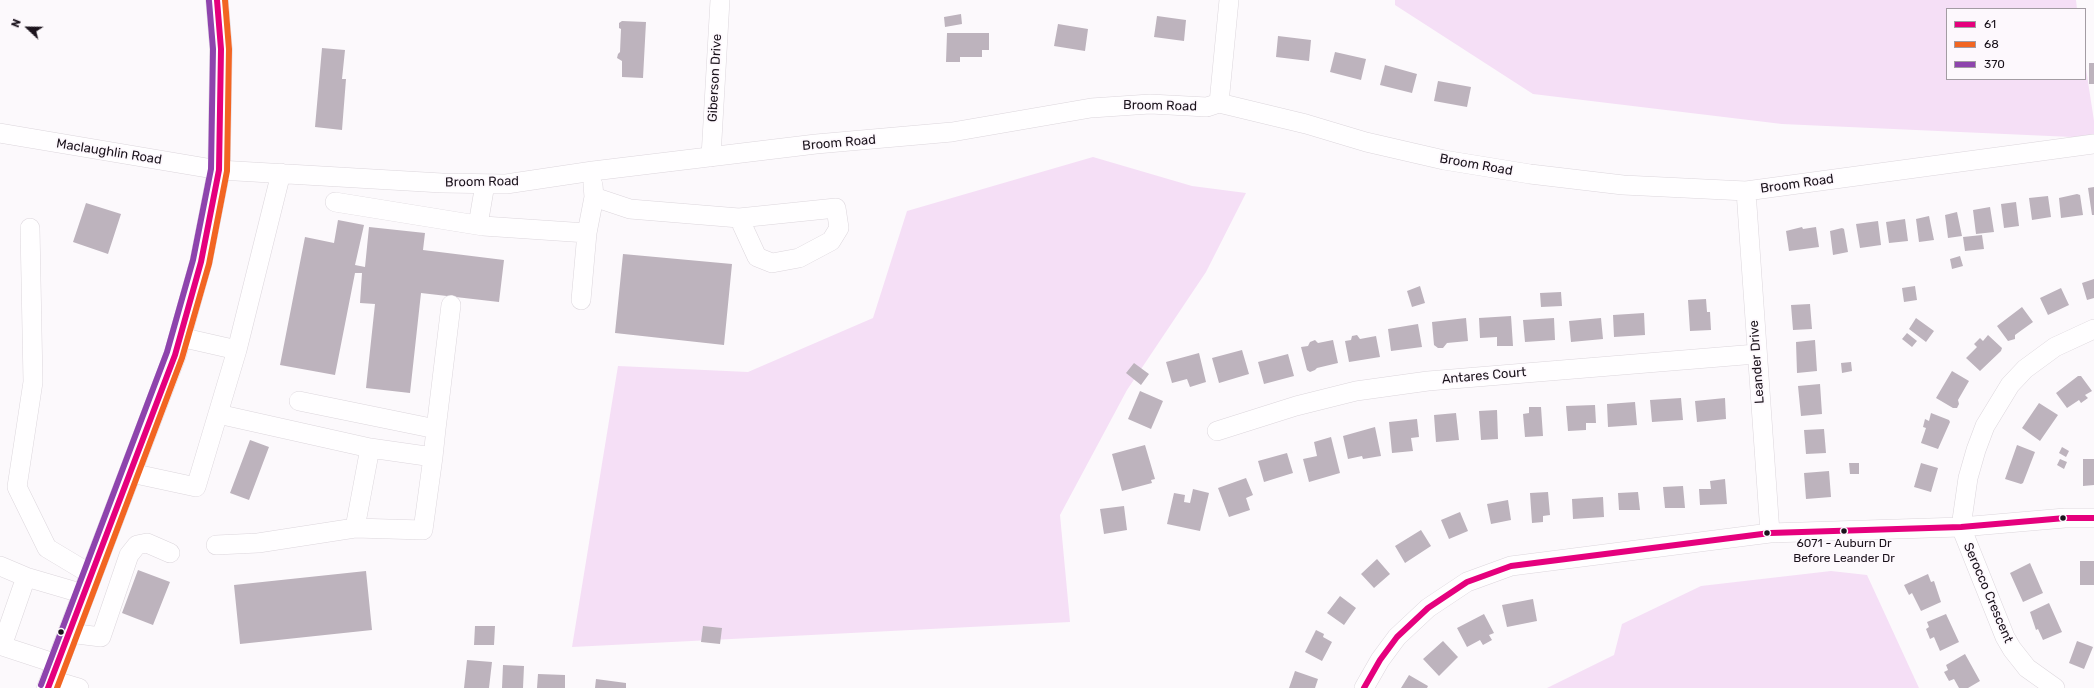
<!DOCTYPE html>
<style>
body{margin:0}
#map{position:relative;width:2094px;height:688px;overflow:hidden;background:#fcf9fc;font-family:Rubik,sans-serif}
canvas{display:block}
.legend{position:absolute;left:1946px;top:8px;width:140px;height:72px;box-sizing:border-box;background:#fdf8fd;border:1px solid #a39ca3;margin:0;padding:5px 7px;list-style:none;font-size:12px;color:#1b131c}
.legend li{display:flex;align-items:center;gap:8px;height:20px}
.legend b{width:20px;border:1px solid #a39ca3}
.north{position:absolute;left:8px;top:8px;width:40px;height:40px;-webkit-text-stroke:3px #fdf8fd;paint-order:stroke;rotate:292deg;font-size:11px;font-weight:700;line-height:16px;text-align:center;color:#1b131c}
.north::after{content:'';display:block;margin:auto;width:14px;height:18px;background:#1b131c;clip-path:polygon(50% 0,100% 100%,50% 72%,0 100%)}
</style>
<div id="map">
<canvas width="2094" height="688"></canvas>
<ul class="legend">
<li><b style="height:5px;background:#e5007d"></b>61</li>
<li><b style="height:5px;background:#f26522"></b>68</li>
<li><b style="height:5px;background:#8e44ad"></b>370</li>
</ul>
<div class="north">N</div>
</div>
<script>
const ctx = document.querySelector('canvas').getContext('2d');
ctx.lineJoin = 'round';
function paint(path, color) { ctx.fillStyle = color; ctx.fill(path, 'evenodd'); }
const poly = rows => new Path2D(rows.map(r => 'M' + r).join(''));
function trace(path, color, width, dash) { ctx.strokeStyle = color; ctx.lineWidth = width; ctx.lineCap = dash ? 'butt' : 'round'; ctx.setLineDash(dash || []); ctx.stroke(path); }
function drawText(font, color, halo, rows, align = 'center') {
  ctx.font = font + ' Rubik,sans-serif'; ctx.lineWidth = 3.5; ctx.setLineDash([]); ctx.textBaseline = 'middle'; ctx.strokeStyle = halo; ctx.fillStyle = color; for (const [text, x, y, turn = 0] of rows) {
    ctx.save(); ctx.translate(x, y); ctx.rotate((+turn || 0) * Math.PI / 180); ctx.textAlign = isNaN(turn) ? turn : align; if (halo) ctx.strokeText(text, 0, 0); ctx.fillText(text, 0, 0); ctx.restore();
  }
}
const green = poly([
 [1395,0,2076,0,2077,9,1947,9,1947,79,2085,79,2085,62,2094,121,2094,138,1782,124,1533,94,1395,5],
 [1093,157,1192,186,1246,193,1206,272,1127,390,1060,515,1070,622,572,647,618,366,748,372,873,318,907,211],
 [1831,571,1867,575,1919,688,1547,688,1614,655,1622,624,1701,586]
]);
const building = poly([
 [961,14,962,24,945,27,944,17],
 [1157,16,1186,20,1184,41,1154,37],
 [622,21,646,22,643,78,622,77,622,61,617,58,618,54,620,52,621,29,619,28,619,23],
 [1058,24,1088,29,1085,51,1054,46],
 [947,33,989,33,989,50,982,50,982,57,960,57,960,62,946,62],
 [1278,36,1311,40,1309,61,1276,57],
 [322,48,345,50,342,79,346,79,342,130,315,127],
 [1335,52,1366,59,1361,80,1330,72],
 [2089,63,2094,63,2094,84,2089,84],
 [1385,65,1417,74,1412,93,1380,85],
 [1438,81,1471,87,1467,107,1434,101],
 [2094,187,2094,215,2092,215,2088,188],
 [2077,194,2080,195,2083,215,2061,218,2059,198],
 [2048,196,2051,217,2032,220,2029,198],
 [2016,202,2019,226,2004,228,2001,204],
 [86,203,121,214,108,254,73,242],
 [1990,207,1994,232,1976,234,1973,210],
 [1957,212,1962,236,1948,238,1945,215],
 [1929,216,1934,240,1919,242,1916,219],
 [1905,219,1908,241,1889,243,1886,222],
 [338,220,364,225,355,265,365,267,369,227,425,233,423,250,504,260,499,302,421,293,410,393,366,388,375,304,360,303,362,273,355,273,335,375,280,365,305,237,334,243],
 [1878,221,1881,245,1860,248,1856,224],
 [1802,227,1803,229,1816,227,1819,247,1789,251,1786,231],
 [1842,228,1844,229,1848,252,1833,255,1830,231],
 [1982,235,1984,249,1965,251,1963,237],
 [623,254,732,264,724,345,615,333],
 [1960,256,1963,266,1952,269,1950,259],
 [2094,279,2094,298,2087,300,2082,283],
 [1420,286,1425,303,1412,307,1407,291],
 [1915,286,1917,300,1904,302,1902,288],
 [2061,288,2069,305,2048,315,2040,298],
 [1561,292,1562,306,1541,307,1540,293],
 [1706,299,1707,312,1710,312,1711,330,1690,331,1688,300],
 [1810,304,1812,329,1793,330,1791,305],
 [2022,307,2033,322,2015,335,2015,339,2008,341,1997,326],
 [1644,313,1645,335,1614,337,1613,315],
 [1511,316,1513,346,1497,346,1497,337,1480,338,1479,318],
 [1466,318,1468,341,1447,343,1443,348,1438,348,1434,345,1432,322],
 [1554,318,1555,340,1525,342,1523,320],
 [1601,318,1603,339,1571,342,1569,321],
 [1916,318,1934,331,1926,342,1909,329],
 [1418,324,1422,347,1391,351,1388,329],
 [1907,333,1917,341,1912,347,1902,339],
 [1357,335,1360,339,1376,336,1380,357,1349,362,1345,341,1351,340,1352,336],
 [1988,335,2002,348,2001,351,1980,371,1966,358,1977,347,1974,344,1980,338,1983,341],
 [1315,340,1318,343,1333,340,1338,363,1317,368,1315,370,1310,372,1307,370,1301,347,1308,346,1310,342],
 [1815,340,1817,371,1797,373,1796,342],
 [1242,350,1249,374,1219,383,1212,358],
 [1199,353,1206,382,1190,387,1187,379,1172,383,1166,362],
 [1288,354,1294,376,1264,384,1258,362],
 [1851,362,1852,371,1842,373,1841,363],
 [1134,363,1149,374,1141,385,1126,373],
 [1952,371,1969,381,1958,400,1959,404,1957,408,1953,408,1936,398],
 [2078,376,2081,376,2092,391,2085,395,2088,398,2081,403,2079,400,2067,408,2056,393],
 [1820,384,1822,414,1801,416,1798,386],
 [1140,391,1163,401,1151,429,1128,419],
 [1681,398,1683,420,1652,422,1650,400],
 [1725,398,1726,419,1697,422,1695,401],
 [1635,402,1637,425,1608,427,1607,404],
 [2039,403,2058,415,2040,441,2022,428],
 [1595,405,1596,423,1586,423,1586,430,1568,431,1566,406],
 [1529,407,1541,407,1543,436,1525,437,1523,414,1529,413],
 [1497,410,1498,439,1481,440,1479,411],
 [1456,413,1459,440,1436,442,1434,415],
 [1931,413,1949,420,1950,422,1938,449,1921,443,1926,428,1923,427,1925,419,1929,421],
 [1417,419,1419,437,1411,438,1413,451,1392,453,1389,422],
 [1375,427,1381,456,1363,459,1362,456,1348,459,1343,436],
 [1824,429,1826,453,1806,454,1804,430],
 [1331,437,1340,473,1309,482,1303,459,1317,456,1314,442],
 [250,440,269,447,249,500,230,493],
 [1145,445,1155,479,1151,480,1152,483,1122,491,1112,454],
 [2017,445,2035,452,2023,483,2021,484,2005,479],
 [2062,447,2069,451,2066,457,2059,453],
 [1287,453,1293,473,1264,482,1258,461],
 [2060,459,2067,462,2064,469,2057,465],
 [2083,459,2094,459,2094,485,2083,486],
 [1849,463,1859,463,1859,474,1850,474],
 [1921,463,1938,468,1931,492,1914,487],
 [1829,471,1831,497,1806,499,1804,473],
 [1246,478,1253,495,1246,498,1250,510,1229,517,1218,488],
 [1725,479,1727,504,1700,505,1699,489,1711,489,1710,481],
 [1683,486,1685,508,1665,508,1663,487],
 [1193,489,1209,493,1200,531,1167,524,1174,493,1185,495,1184,502,1190,503],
 [1548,492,1550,515,1543,516,1543,522,1532,523,1530,493],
 [1638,492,1640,510,1619,510,1618,493],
 [1603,497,1604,517,1573,519,1572,499],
 [1508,500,1511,520,1491,524,1487,504],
 [1124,506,1127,530,1104,534,1100,509],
 [1460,512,1468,531,1449,539,1441,520],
 [1421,530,1431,546,1405,563,1395,546],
 [1377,559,1390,574,1374,588,1361,574],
 [2080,561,2094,561,2094,585,2080,585],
 [2030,563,2043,593,2023,602,2010,573],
 [138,570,170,582,153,625,122,613],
 [366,571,372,630,240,644,234,585],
 [1928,574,1931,582,1934,581,1941,602,1921,611,1912,593,1909,595,1904,585],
 [1340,596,1356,608,1344,625,1327,613],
 [1533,599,1537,621,1507,627,1502,605],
 [2049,603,2062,632,2043,640,2038,629,2036,630,2030,612],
 [1484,614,1494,633,1489,635,1492,640,1483,645,1480,640,1467,647,1457,628],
 [1946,614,1959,642,1940,651,1934,637,1930,639,1926,629,1929,627,1927,622],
 [475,626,495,626,494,645,474,645],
 [703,626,722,628,720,644,701,642],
 [1316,630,1324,634,1323,637,1332,642,1322,661,1305,652],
 [1443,641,1458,657,1439,676,1423,659],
 [2077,641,2093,647,2084,669,2069,663],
 [1965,654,1980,681,1968,688,1959,688,1954,679,1949,681,1944,672,1948,670,1946,665],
 [467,660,492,662,489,688,464,688],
 [503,665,524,666,523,688,502,688],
 [1295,671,1318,679,1315,688,1289,688],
 [538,674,565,675,565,688,537,688],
 [1409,675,1428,686,1427,688,1401,688],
 [596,679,626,683,626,688,595,688]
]);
const minor = poly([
 [1219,103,1229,0],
 [0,133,219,170,442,183,506,184,593,171,816,144,952,132,1091,108,1150,104,1207,107,1219,103,1306,124,1366,142,1444,160,1530,174,1623,185,1746,191,2094,144],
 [711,157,720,0],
 [1746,191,1770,533],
 [594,197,630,209,739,218,836,208,839,228,831,241,799,258,772,263,757,257,739,218],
 [335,202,483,226,587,233,594,197,593,185],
 [478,225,485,184],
 [30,228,33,382,17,487,47,548,92,575],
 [581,300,587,233],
 [180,337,237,350,281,173],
 [299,401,436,429,433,457],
 [218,414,370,448,433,457,423,530,355,528,370,448],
 [436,429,451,305],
 [1217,431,1296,406,1356,391,1428,381,1756,354],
 [131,473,196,487,237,350],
 [1961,527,1968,478,1976,450,1985,426,2010,385,2025,369,2055,347,2094,329],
 [1961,527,2005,637,2012,649,2027,668,2055,688],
 [216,545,258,543,355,528],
 [0,566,26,577],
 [69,633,101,637,129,555,137,545,147,543,170,553],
 [57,664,2,646,26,577,84,594],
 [52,680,79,688],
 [1364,688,1380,660,1397,637,1428,608,1467,582,1511,566,1770,533,1961,527,2065,518,2094,518]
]);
const major = poly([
 [48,688,175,355,201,262,219,170,221,49,217,0]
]);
const bus1 = poly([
 [48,688,175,355,201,262,219,170,221,49,217,0],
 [1364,688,1380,660,1397,637,1428,608,1467,582,1511,566,1770,533,1961,527,2065,518,2094,518]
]);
const bus2 = poly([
 [57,688,182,358,209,264,227,171,229,49,225,0]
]);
const bus3 = poly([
 [41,685,167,352,193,260,211,169,213,49,209,1]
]);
const markers = [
 [2063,518,3.5,"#1b131c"],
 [1844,531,3.5,"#1b131c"],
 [1767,533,3.5,"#1b131c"],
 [61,632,3.5,"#1b131c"]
];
const busNames = [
 ["6071 - Auburn Dr",1844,544],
 ["Before Leander Dr",1844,559]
];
const streetNames = [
 ["Giberson Drive",715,78,-87],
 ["Broom Road",1160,106,1],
 ["Broom Road",839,143,-5],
 ["Maclaughlin Road",109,152,9],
 ["Broom Road",1476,165,10],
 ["Broom Road",482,182,-1],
 ["Broom Road",1797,184,-8],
 ["Leander Drive",1757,362,-94],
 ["Antares Court",1484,376,-5],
 ["Serocco Crescent",1988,593,67]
];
paint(green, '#f5dff6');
paint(building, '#bdb3bd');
trace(minor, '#dcd6dc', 20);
trace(major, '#dcd6dc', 23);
trace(minor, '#fffeff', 19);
trace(major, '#fffeff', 22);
trace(bus1, '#e5007d', 6);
trace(bus2, '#f26522', 6);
trace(bus3, '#8e44ad', 6);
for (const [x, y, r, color] of markers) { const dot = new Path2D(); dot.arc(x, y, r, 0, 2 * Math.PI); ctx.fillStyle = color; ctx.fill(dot); trace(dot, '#fdf8fd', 1.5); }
drawText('12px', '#1b131c', '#fdf8fd', busNames);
drawText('13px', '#1b131c', '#fdf8fd', streetNames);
</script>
